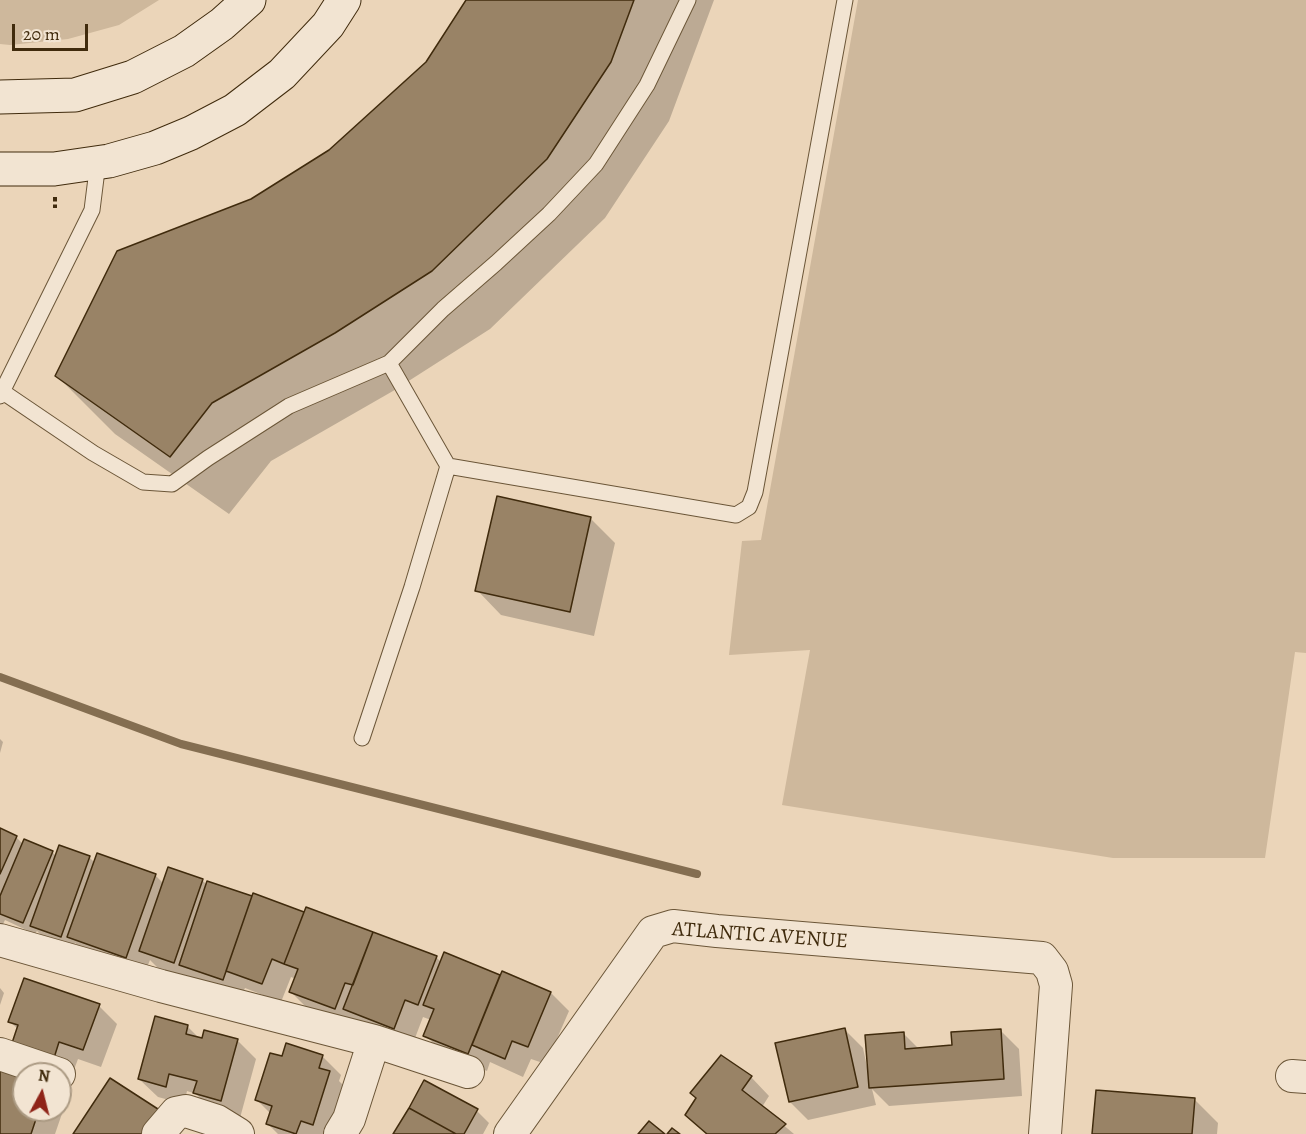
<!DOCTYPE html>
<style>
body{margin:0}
#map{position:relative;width:1306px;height:1134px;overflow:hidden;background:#ebd5b9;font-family:Alegreya,serif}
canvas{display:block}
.north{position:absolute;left:12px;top:1062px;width:60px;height:60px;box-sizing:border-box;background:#f2e4d2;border:2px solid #ab9a83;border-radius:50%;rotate:7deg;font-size:16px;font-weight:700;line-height:24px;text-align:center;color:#402b0d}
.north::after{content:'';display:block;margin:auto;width:21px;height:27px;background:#8f2418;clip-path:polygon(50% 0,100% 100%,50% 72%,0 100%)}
.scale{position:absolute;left:12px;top:24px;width:76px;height:27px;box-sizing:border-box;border:3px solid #402b0d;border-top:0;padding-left:8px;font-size:18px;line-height:21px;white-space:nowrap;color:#402b0d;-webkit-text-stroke:4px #f2e4d2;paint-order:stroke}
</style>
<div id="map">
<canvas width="1306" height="1134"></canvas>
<div class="north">N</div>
<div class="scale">20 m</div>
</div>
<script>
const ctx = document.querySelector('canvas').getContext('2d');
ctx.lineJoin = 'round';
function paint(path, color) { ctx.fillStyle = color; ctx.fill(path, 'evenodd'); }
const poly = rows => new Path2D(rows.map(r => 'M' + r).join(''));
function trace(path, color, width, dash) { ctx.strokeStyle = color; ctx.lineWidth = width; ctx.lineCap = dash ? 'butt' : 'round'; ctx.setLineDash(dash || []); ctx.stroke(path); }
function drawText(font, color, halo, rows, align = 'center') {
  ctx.font = font + ' Alegreya,serif'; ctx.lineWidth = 4.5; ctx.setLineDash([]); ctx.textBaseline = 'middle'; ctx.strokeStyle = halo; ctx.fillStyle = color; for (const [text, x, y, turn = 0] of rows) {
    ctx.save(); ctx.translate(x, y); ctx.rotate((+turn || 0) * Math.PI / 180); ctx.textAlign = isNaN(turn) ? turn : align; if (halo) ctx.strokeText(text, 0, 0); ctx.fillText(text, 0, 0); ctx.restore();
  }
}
const green = poly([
 [0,0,159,0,119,25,68,39,10,45,0,44],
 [858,0,1306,0,1306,653,1295,652,1265,858,1113,858,782,805,810,650,729,655,742,541,761,540]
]);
const shadow = poly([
 [468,0,714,0,669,121,605,218,490,329,393,391,271,461,229,514,115,434,57,376,252,200,330,151,428,63],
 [590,518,615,543,594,636,501,615,477,590],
 [0,739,3,742,0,753],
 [0,830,16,837,23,844,52,852,56,856,89,857,95,863,155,875,164,884,202,880,207,885,252,898,254,895,436,957,442,963,445,954,501,976,551,993,569,1011,546,1064,531,1059,523,1077,490,1062,487,1071,443,1053,425,1035,431,1020,423,1017,412,1046,363,1027,356,1020,353,1027,309,1010,291,992,296,979,291,977,281,1002,245,988,241,997,199,983,193,978,193,980,159,969,150,960,144,975,87,955,75,943,73,948,44,938,37,931,35,934,5,920,2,926,0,925],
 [0,988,4,993,0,1005],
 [99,1006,117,1024,101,1067,78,1059,72,1075,10,1022],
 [188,1027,200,1039,237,1040,256,1059,240,1118,213,1111,196,1094,187,1091,184,1104,158,1097,139,1079],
 [845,1030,863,1048,867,1067,904,1034,919,1049,954,1047,1000,1030,1019,1049,1022,1096,889,1106,872,1089,876,1105,808,1120,790,1102],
 [322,1056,341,1075,339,1081,348,1090,334,1134,278,1134,268,1124,271,1114,257,1100,283,1058],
 [24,1074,24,1110,60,1110,60,1092,67,1099,55,1134,0,1134],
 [751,1077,769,1096,762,1107,794,1134,706,1134,687,1114],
 [1194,1099,1218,1123,1217,1134,1094,1134],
 [477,1111,489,1123,483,1134,395,1134]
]);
const stream = poly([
 [0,677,181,744,697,874]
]);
const building = poly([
 [466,0,634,0,611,62,547,159,432,271,335,333,212,403,170,457,55,376,117,251,251,199,329,150,426,62,466,0],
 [497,496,591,517,570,612,475,591,497,496],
 [0,828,17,836,0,874,0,828],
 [24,839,53,851,23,923,0,914,0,896,24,839],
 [59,845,90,856,61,937,30,926,59,845],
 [97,853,156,874,126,958,67,937,97,853],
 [168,867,203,879,174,963,139,951,168,867],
 [207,881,252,896,223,980,179,965,207,881],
 [253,893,304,912,284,964,272,959,262,984,226,971,253,893],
 [306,907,373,932,353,985,345,983,335,1009,289,992,298,969,284,964,306,907],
 [373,932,437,956,418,1005,405,1000,394,1029,343,1009,373,932],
 [444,952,500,975,468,1054,423,1036,434,1009,423,1005,444,952],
 [502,971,551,992,528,1047,512,1041,505,1059,472,1045,502,971],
 [24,978,100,1004,83,1050,59,1042,54,1058,12,1043,18,1025,8,1022,24,978],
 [155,1016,188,1025,186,1034,202,1038,204,1030,238,1039,221,1101,193,1093,197,1081,169,1074,166,1087,138,1079,155,1016],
 [845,1028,858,1087,789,1102,775,1043,845,1028],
 [1001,1029,1004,1079,869,1088,865,1035,904,1032,905,1049,952,1045,951,1032,1001,1029],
 [286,1043,323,1055,319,1068,330,1071,313,1125,301,1121,296,1134,266,1124,272,1106,255,1100,270,1053,282,1056,286,1043],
 [721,1055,752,1076,742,1090,786,1124,775,1134,707,1134,685,1115,696,1098,690,1093,721,1055],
 [0,1063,24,1074,24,1110,39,1110,31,1134,0,1134,0,1063],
 [110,1078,161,1111,145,1134,73,1134,110,1078],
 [424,1080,478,1109,464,1134,456,1134,409,1108,424,1080],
 [1096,1090,1195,1098,1192,1134,1092,1134,1096,1090],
 [409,1108,456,1134,393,1134,409,1108],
 [649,1121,665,1134,638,1134,649,1121],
 [672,1128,680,1134,667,1134,672,1128]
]);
const path = poly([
 [55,197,55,208]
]);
const lane = poly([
 [3,392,93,453,143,482,172,484,208,458,289,406,389,363,443,309,496,263,549,214,596,164,647,85,688,0],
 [0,396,92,210,98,162],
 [448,466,736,515,749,507,755,492,845,0],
 [362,738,412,587,448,466,389,363]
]);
const street = poly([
 [0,940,161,986,374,1041,468,1072],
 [0,1054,59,1074],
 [1292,1076,1306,1077],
 [158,1134,176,1113,186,1111,217,1121,238,1134],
 [340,1134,349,1119,374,1041],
 [510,1134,653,932,673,926,717,931,1042,958,1052,971,1056,985,1045,1134]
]);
const secondary = poly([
 [0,97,75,95,133,77,184,51,222,24,249,0],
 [0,169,54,169,109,161,155,148,191,133,235,110,282,74,328,25,344,0]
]);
const streetNames = [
 ["ATLANTIC AVENUE",760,936,4]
];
paint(green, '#ceb89c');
paint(shadow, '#0003');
trace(stream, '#846e51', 8);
paint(building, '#998366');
trace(building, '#402b0d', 1.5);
trace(lane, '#6b5638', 17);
trace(street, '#6b5638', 34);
trace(secondary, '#402b0d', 35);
trace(path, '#402b0d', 4, [4.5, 3]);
trace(lane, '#f2e4d2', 15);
trace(street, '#f2e4d2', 32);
trace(secondary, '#f2e4d2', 33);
drawText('21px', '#402b0d', '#f2e4d2', streetNames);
</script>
